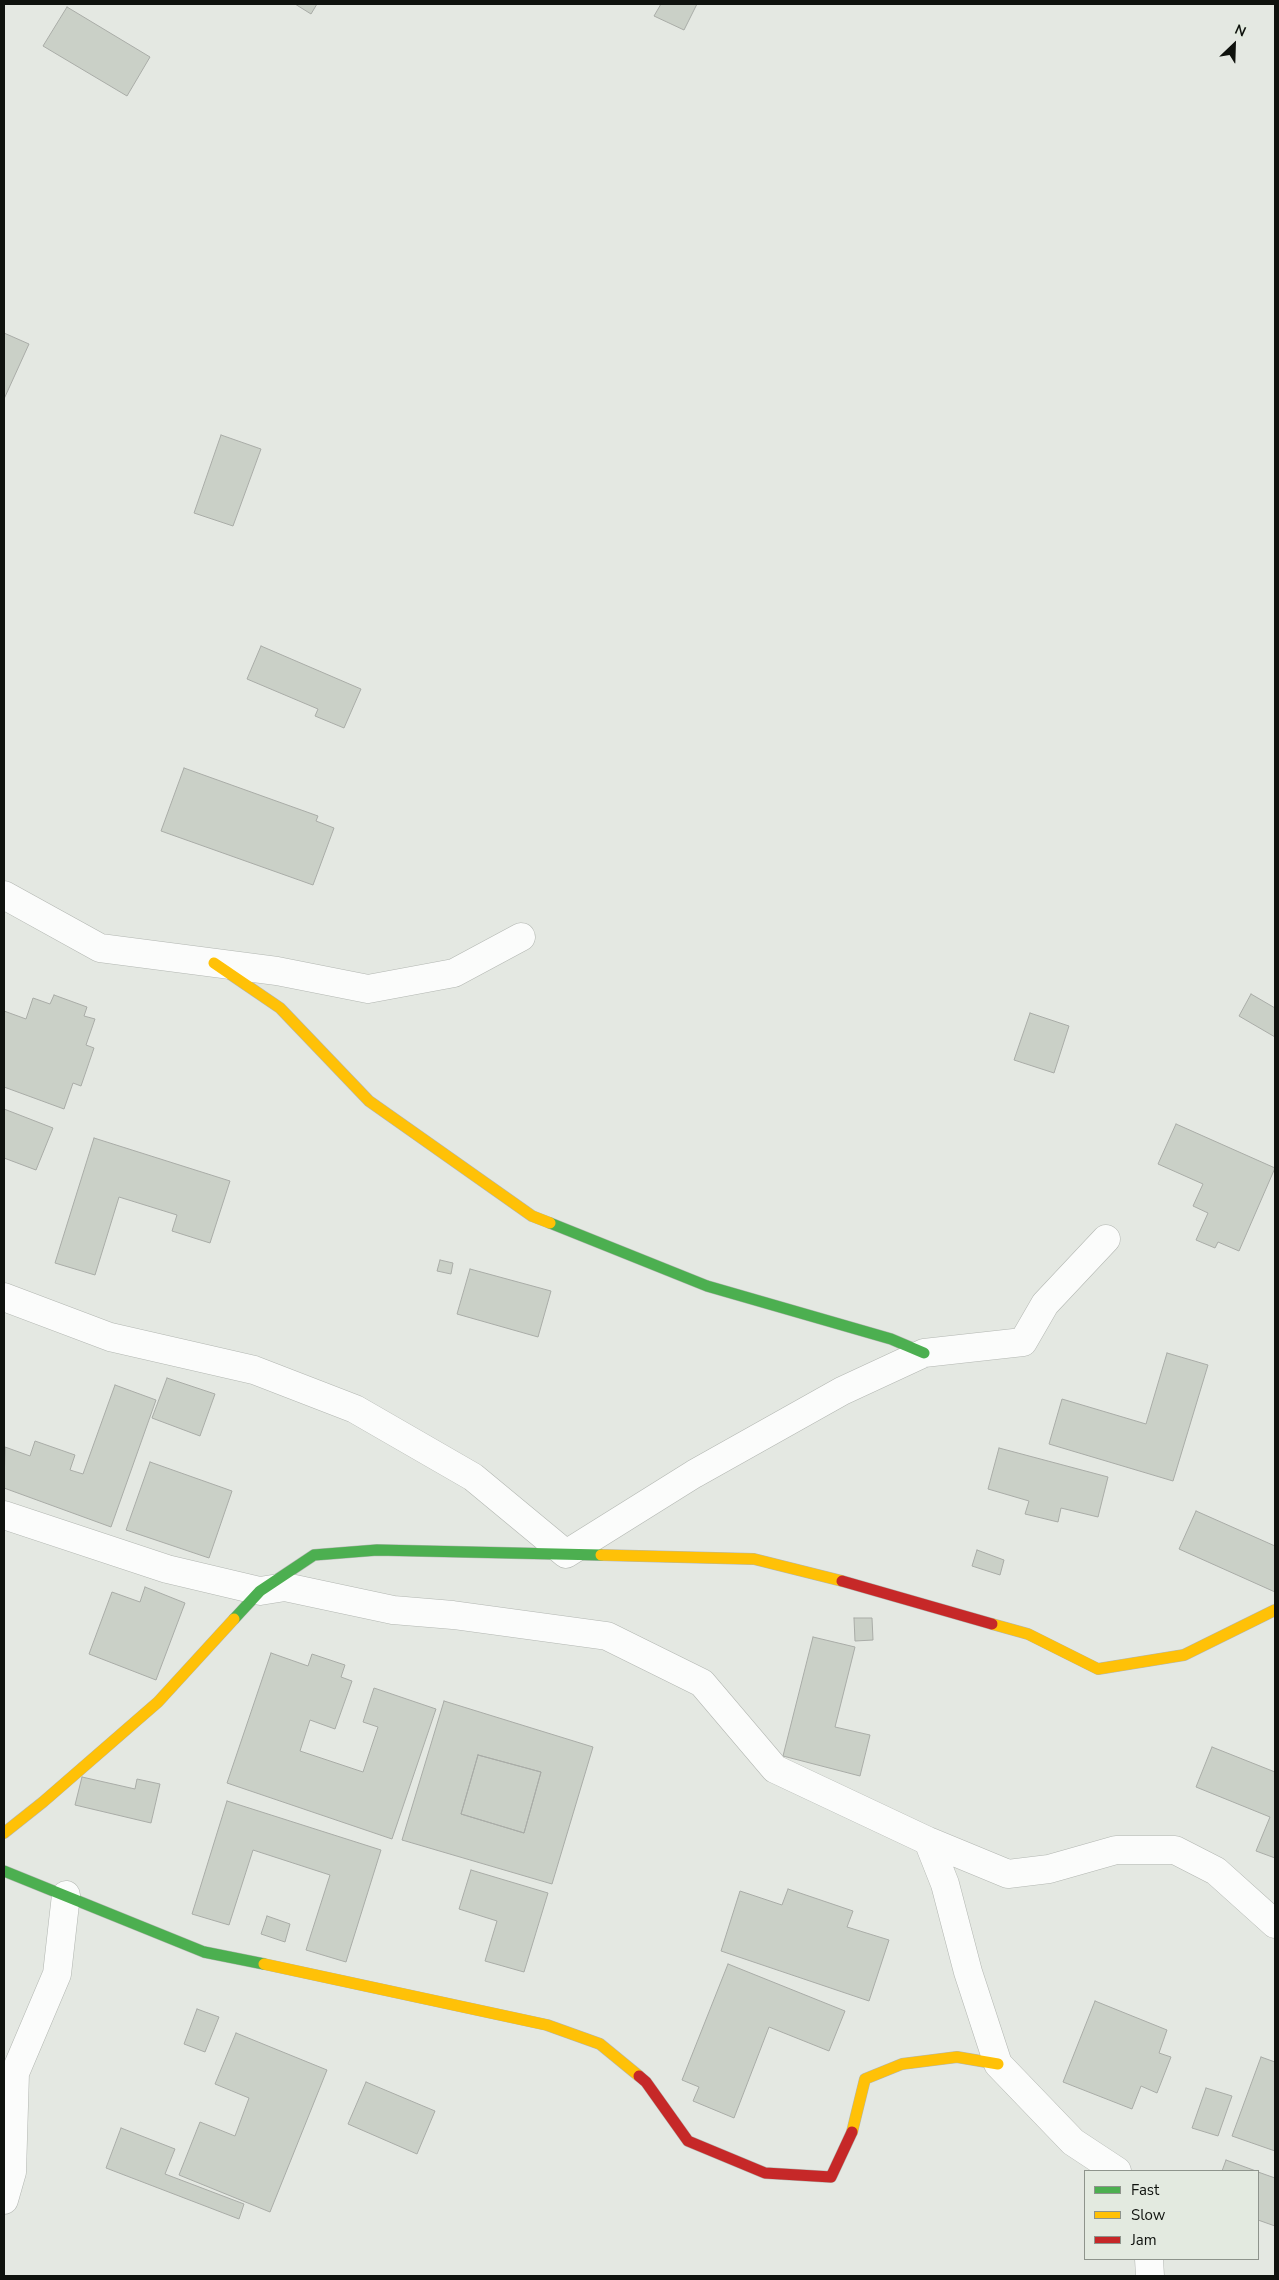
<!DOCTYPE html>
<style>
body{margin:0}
#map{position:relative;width:1279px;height:2280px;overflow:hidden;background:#e4e8e2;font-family:"Nunito Sans",sans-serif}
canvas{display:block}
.frame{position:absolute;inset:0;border:5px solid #0f120e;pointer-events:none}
.legend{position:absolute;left:1084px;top:2170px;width:175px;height:90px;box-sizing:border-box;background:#e3eae0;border:1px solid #8e948c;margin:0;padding:6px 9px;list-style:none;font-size:15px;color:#0f120e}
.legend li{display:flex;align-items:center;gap:10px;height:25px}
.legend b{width:25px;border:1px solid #8e948c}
.north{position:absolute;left:1209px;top:20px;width:50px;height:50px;-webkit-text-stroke:4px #e3eae0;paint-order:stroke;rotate:24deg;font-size:14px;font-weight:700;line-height:20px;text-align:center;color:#0f120e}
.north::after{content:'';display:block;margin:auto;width:18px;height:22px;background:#0f120e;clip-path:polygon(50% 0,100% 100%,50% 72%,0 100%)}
</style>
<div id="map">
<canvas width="1279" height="2280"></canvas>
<div class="frame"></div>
<ul class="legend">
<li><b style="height:6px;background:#4caf50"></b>Fast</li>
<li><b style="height:6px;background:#ffc107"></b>Slow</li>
<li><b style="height:6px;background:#c62828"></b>Jam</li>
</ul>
<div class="north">N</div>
</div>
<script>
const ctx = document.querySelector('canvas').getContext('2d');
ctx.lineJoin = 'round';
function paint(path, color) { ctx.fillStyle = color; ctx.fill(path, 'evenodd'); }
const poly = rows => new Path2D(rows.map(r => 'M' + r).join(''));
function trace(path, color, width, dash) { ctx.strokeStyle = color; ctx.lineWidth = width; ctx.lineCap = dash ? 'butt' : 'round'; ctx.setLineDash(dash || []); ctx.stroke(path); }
const building = poly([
 [295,4,317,4,311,14,295,4],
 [661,4,697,4,684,30,654,16,661,4],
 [67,7,150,57,127,96,43,46,67,7],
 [4,333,29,344,4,399,4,333],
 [221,435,261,449,233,526,194,513,221,435],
 [261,646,361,689,344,728,315,716,318,709,247,679,261,646],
 [184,768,318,816,316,821,334,828,313,885,161,831,184,768],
 [1251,994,1275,1008,1275,1037,1239,1016,1251,994],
 [54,995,87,1007,84,1016,95,1019,86,1045,94,1048,81,1086,73,1083,64,1109,4,1087,4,1011,26,1019,33,998,50,1004,54,995],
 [1030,1013,1069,1026,1054,1073,1014,1060,1030,1013],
 [4,1109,53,1128,36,1170,4,1158,4,1109],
 [1176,1124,1275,1168,1239,1251,1218,1242,1215,1248,1196,1240,1208,1213,1193,1206,1203,1184,1158,1164,1176,1124],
 [94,1138,230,1181,210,1243,172,1231,177,1215,119,1197,95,1275,55,1263,94,1138],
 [440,1260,453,1263,451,1274,437,1271,440,1260],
 [470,1269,551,1291,538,1337,457,1314,470,1269],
 [1167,1353,1208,1365,1173,1481,1049,1444,1062,1399,1146,1424,1167,1353],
 [167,1378,215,1394,200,1436,152,1418,167,1378],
 [115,1385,156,1400,111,1527,4,1488,5,1447,30,1456,35,1441,75,1455,70,1470,83,1474,115,1385],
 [999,1448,1108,1477,1098,1517,1061,1508,1058,1522,1025,1514,1029,1501,988,1489,999,1448],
 [150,1462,232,1491,209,1558,126,1530,150,1462],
 [1196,1511,1275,1546,1275,1592,1179,1549,1196,1511],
 [977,1550,1004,1560,1000,1575,972,1566,977,1550],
 [145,1587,185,1603,156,1680,89,1654,112,1592,140,1602,145,1587],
 [854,1618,872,1618,873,1640,855,1641,854,1618],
 [813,1637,855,1647,835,1727,870,1735,860,1776,783,1756,813,1637],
 [271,1653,308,1666,312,1654,345,1665,341,1677,352,1681,335,1729,310,1720,300,1751,363,1772,378,1727,363,1722,374,1688,436,1709,392,1839,227,1783,271,1653],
 [444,1701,593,1747,552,1884,402,1840,444,1701],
 [478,1755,541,1772,524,1833,461,1814,478,1755],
 [1212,1747,1275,1772,1275,1858,1256,1851,1270,1817,1196,1787,1212,1747],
 [478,1755,541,1772,524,1833,461,1814,478,1755],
 [82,1777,135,1789,137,1779,160,1784,151,1823,75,1805,82,1777],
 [227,1801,381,1850,346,1962,306,1950,330,1875,253,1850,229,1925,192,1914,227,1801],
 [471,1870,548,1893,524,1972,485,1961,497,1921,459,1909,471,1870],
 [788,1889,853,1911,847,1927,889,1940,869,2001,721,1951,740,1891,782,1905,788,1889],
 [267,1916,290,1924,285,1942,261,1934,267,1916],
 [728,1964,845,2011,829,2051,769,2027,734,2118,693,2101,699,2087,682,2080,728,1964],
 [1095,2001,1167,2030,1159,2053,1171,2057,1157,2093,1141,2086,1132,2109,1063,2082,1095,2001],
 [197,2009,219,2017,205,2052,184,2044,197,2009],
 [236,2033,327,2070,270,2212,179,2175,200,2122,235,2136,249,2098,215,2084,236,2033],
 [1261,2057,1275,2062,1275,2151,1232,2136,1261,2057],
 [366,2082,435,2111,417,2154,348,2124,366,2082],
 [1206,2088,1232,2096,1218,2136,1192,2128,1206,2088],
 [121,2128,175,2149,165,2174,244,2204,239,2219,106,2168,121,2128],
 [1226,2160,1256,2171,1222,2171,1226,2160],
 [1258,2172,1275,2178,1275,2226,1258,2220,1258,2172]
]);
const street = poly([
 [4,895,100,948,277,971,368,989,454,973,521,937],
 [4,1297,110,1337,254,1370,355,1409,473,1477,566,1554,694,1474,842,1391,924,1353,1023,1342,1045,1304,1106,1239],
 [4,1515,167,1569,260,1591,285,1587,393,1610,453,1615,607,1636,702,1683,775,1769,928,1841,1008,1874,1049,1869,1116,1850,1175,1850,1216,1871,1275,1924],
 [928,1841,945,1884,968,1972,998,2064,1073,2142,1117,2171],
 [4,2200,12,2172,15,2073,57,1974,66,1895],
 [1149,2259,1150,2276]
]);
const fast = poly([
 [550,1223,707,1286,891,1339,924,1353],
 [234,1619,260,1591,314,1555,377,1550,601,1555],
 [4,1871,204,1952,264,1964]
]);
const slow = poly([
 [214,963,280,1008,369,1101,532,1216,550,1223],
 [601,1555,754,1559,842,1581],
 [992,1624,1028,1634,1098,1669,1184,1655,1275,1610],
 [4,1833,43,1802,158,1702,234,1619],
 [264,1964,547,2025,600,2044,639,2076],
 [852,2132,865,2079,902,2064,957,2057,998,2064]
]);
const jam = poly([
 [842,1581,992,1624],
 [639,2076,646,2082,688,2141,765,2173,831,2177,852,2132]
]);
paint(building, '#cad0c7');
trace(building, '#a9aca7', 1);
trace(street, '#b2b6b1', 29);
trace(fast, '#b2b6b1', 12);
trace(slow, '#b2b6b1', 12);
trace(jam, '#b2b6b1', 12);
trace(street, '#fbfcfb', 28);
trace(fast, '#4caf50', 11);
trace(slow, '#ffc107', 11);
trace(jam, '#c62828', 11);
</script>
